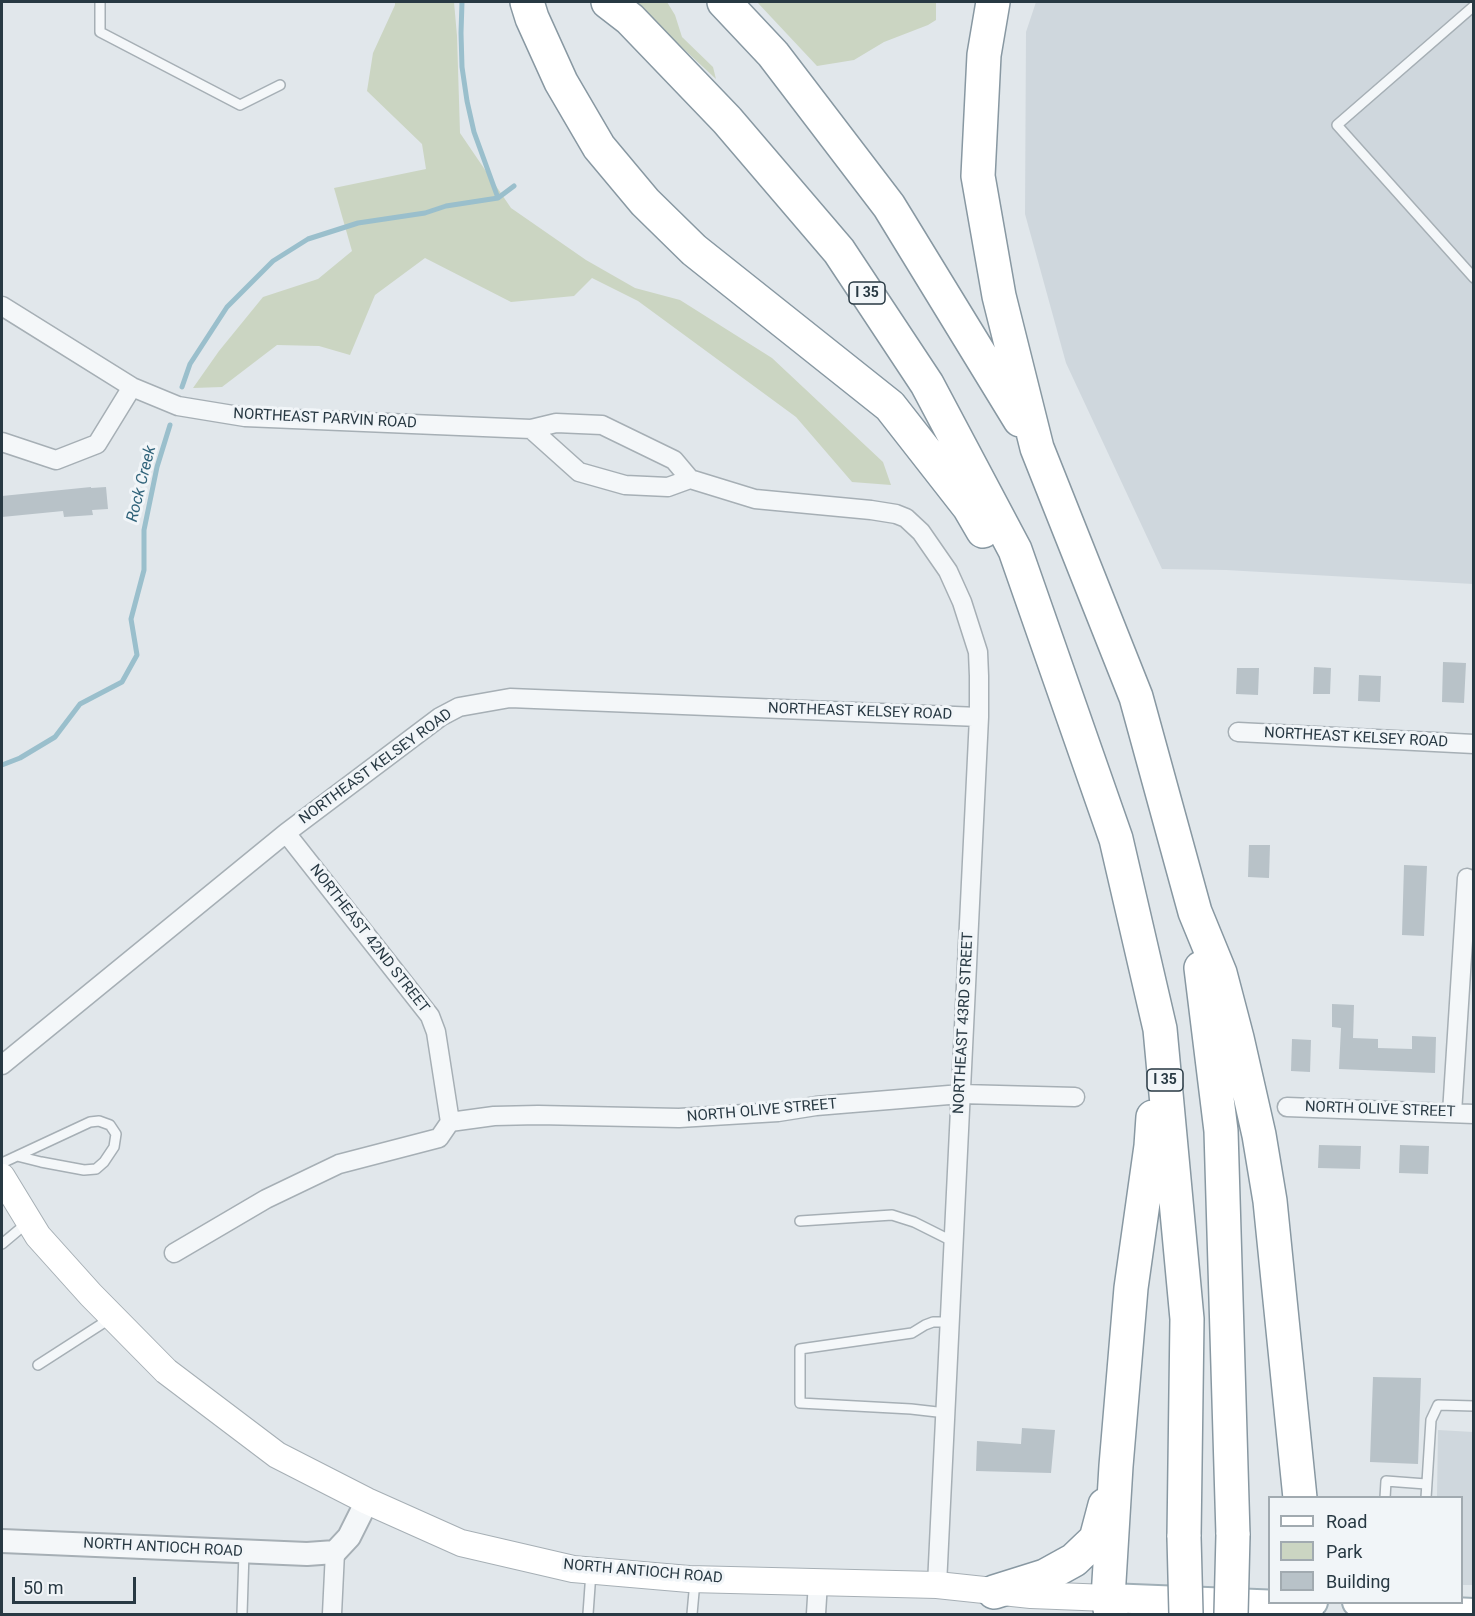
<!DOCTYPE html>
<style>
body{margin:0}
#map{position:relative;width:1475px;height:1616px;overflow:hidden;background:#e1e7eb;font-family:Roboto,sans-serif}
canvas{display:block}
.frame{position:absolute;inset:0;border:3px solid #283943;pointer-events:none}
.legend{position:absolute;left:1268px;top:1496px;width:195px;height:108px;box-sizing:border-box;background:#f1f5f8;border:2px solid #a1aab0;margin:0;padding:8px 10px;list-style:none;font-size:18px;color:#283943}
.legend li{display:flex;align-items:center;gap:12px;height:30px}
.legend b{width:30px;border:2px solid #a1aab0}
.scale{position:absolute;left:12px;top:1577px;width:124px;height:27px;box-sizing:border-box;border:3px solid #283943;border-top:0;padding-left:8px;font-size:18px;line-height:21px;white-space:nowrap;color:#283943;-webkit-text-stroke:4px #f1f5f8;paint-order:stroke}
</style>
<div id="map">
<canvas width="1475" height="1616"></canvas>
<div class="frame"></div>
<ul class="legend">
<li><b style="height:8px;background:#fff"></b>Road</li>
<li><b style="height:16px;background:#cbd5c2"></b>Park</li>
<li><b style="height:16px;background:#b8c2c8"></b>Building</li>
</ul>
<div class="scale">50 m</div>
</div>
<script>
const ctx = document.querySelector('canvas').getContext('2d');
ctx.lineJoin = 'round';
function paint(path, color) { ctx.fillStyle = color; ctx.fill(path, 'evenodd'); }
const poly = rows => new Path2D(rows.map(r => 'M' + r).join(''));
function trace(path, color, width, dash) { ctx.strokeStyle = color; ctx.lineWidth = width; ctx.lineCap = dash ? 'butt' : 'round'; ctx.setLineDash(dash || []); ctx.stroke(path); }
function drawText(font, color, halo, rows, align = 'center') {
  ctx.font = font + ' Roboto,sans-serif'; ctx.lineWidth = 6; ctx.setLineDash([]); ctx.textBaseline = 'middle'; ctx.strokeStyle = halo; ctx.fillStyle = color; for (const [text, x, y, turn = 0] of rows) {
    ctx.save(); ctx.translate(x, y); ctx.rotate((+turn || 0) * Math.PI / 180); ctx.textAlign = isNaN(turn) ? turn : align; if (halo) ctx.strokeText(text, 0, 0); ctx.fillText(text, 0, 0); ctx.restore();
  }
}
const built = poly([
 [1036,2,1473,2,1473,584,1226,570,1162,569,1066,363,1025,214,1026,32],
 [1438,1430,1473,1432,1473,1585,1462,1585,1462,1498,1437,1497]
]);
const green = poly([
 [395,2,454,2,457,36,460,133,511,208,586,260,635,288,680,300,772,358,883,462,891,485,852,482,796,417,638,301,592,278,574,296,511,302,425,258,375,295,350,355,319,346,277,345,222,387,193,388,219,351,263,297,318,279,352,251,334,188,426,169,422,144,367,91,373,53,395,5],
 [633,2,667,2,675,15,682,37,713,67,716,79],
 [757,2,936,2,936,20,928,25,884,42,854,60,817,66]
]);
const stream = poly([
 [462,2,461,33,462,67,467,101,474,132,498,198],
 [182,387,190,364,227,307,273,261,308,239,358,223,425,213,446,206,498,198,514,186],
 [2,765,20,758,55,737,80,704,122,682,137,655,131,619,144,570,144,530,157,467,170,425]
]);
const building = poly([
 [91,487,91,488,106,487,108,509,92,510,93,515,64,517,63,511,2,517,2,496],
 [1443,662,1466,663,1464,703,1442,702],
 [1314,667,1331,668,1330,694,1313,694],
 [1237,668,1259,668,1258,695,1236,694],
 [1359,675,1381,676,1380,702,1358,701],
 [1249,845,1270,845,1269,878,1248,877],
 [1404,865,1427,866,1424,936,1402,935],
 [1332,1004,1354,1005,1353,1038,1378,1039,1378,1048,1412,1049,1412,1036,1436,1037,1435,1073,1339,1069,1341,1028,1332,1027],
 [1292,1039,1311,1040,1310,1072,1291,1071],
 [1319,1145,1361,1146,1360,1169,1318,1168],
 [1400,1145,1429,1146,1428,1174,1399,1173],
 [1373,1377,1421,1378,1418,1464,1370,1462],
 [1022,1428,1055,1430,1051,1473,976,1471,977,1441,1021,1444]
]);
const service = poly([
 [100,2,100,32,240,105,280,85],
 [1474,6,1337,125,1474,278],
 [2,1163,17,1156,90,1122,99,1121,110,1125,116,1134,114,1147,104,1162,96,1169,84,1170,41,1162,17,1156],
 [800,1221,892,1215,914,1222,954,1242],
 [2,1244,27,1223],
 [38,1365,111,1318],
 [946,1413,911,1409,800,1403,800,1349,912,1333,925,1325,933,1322,950,1322],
 [1385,1498,1386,1481,1426,1484],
 [1426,1498,1431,1420,1438,1405,1474,1406],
 [242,1614,244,1552],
 [588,1614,591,1572],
 [692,1614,695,1581]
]);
const minor = poly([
 [2,306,132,387,178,406,245,417,531,429,556,423,602,425,674,460,690,479,755,499,871,510,896,514,906,518,921,532,948,571,962,602,978,652,979,676,979,717,937,1585],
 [531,429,579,472,625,485,668,487,690,479],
 [2,442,56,460,97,444,132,387],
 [1238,732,1474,744],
 [286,833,430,1016,436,1032,450,1122],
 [2,1065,286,833,440,717,459,707,510,698,979,717],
 [1287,1107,1474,1114],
 [1452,1113,1467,878],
 [450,1122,494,1116,538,1115,679,1118,778,1112,816,1106,961,1094,1075,1097],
 [174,1253,266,1199,339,1164,439,1138,450,1122],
 [332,1614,335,1552],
 [816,1614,818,1582]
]);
const tertiary = poly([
 [2,1541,307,1554,335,1552,349,1537,367,1501]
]);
const secondary = poly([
 [2,1177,38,1236,91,1295,166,1371,277,1455,367,1501,461,1543,573,1569,689,1579,937,1585,1031,1595,1108,1598]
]);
const primary = poly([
 [1108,1598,1306,1606,1313,1602],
 [1357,1602,1366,1608,1474,1613]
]);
const motorway = poly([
 [527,2,532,18,561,82,599,147,645,202,694,250,890,406,969,507,983,531],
 [608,2,630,19,727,120,839,251,927,384,1015,550,1116,839,1160,1029,1187,1319,1184,1537],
 [724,2,773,54,889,206,1020,420],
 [993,2,984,55,978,176,999,296,1037,448,1136,697,1195,912,1220,973,1237,1038,1259,1135,1270,1201,1300,1498],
 [1201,968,1221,1131,1233,1535],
 [994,1592,1045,1576,1074,1560,1096,1539,1105,1505],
 [1111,1614,1108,1598,1116,1466,1131,1288,1151,1146,1153,1117],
 [1306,1614,1306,1602]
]);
const motorwayBridge = poly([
 [1184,1537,1186,1614],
 [1231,1614,1233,1535]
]);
const shields = [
 [867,293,36],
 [1165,1080,36]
];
const shieldNames = [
 ["I 35",867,293],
 ["I 35",1165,1080]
];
const streetNames = [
 ["NORTHEAST PARVIN ROAD",325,419,3],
 ["NORTHEAST KELSEY ROAD",860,712,2],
 ["NORTHEAST KELSEY ROAD",1356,738,3],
 ["NORTHEAST KELSEY ROAD",376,767,-36],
 ["NORTHEAST 42ND STREET",369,939,52],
 ["NORTHEAST 43RD STREET",964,1023,-87],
 ["NORTH OLIVE STREET",1380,1110,2],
 ["NORTH OLIVE STREET",762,1111,-5],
 ["NORTH ANTIOCH ROAD",163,1548,3],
 ["NORTH ANTIOCH ROAD",643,1572,5]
];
const waterNames = [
 ["Rock Creek",142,484,-76]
];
paint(built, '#cfd7dd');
paint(green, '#cbd5c2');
trace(stream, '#9abfcc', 5);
paint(building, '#b8c2c8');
trace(service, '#a6afb5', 12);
trace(minor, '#a6afb5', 21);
trace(tertiary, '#a6afb5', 26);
trace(secondary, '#a6afb5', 28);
trace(primary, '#a0afb7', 32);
trace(motorway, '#8898a2', 36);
trace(service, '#f4f7f9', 9);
trace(minor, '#f4f7f9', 18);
trace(tertiary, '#f4f7f9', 22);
trace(secondary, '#fff', 26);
trace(primary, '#fff', 28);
trace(motorway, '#fff', 33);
trace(motorwayBridge, '#8898a2', 36, []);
trace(motorwayBridge, '#fff', 33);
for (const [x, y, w] of shields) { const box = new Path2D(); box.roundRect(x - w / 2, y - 11, w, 22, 4.5); ctx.fillStyle = '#f1f5f8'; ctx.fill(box); trace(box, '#283943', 1.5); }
drawText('bold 14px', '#283943', null, shieldNames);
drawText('15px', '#283943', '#f1f5f8', streetNames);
drawText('italic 16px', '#30637a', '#f1f5f8', waterNames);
</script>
